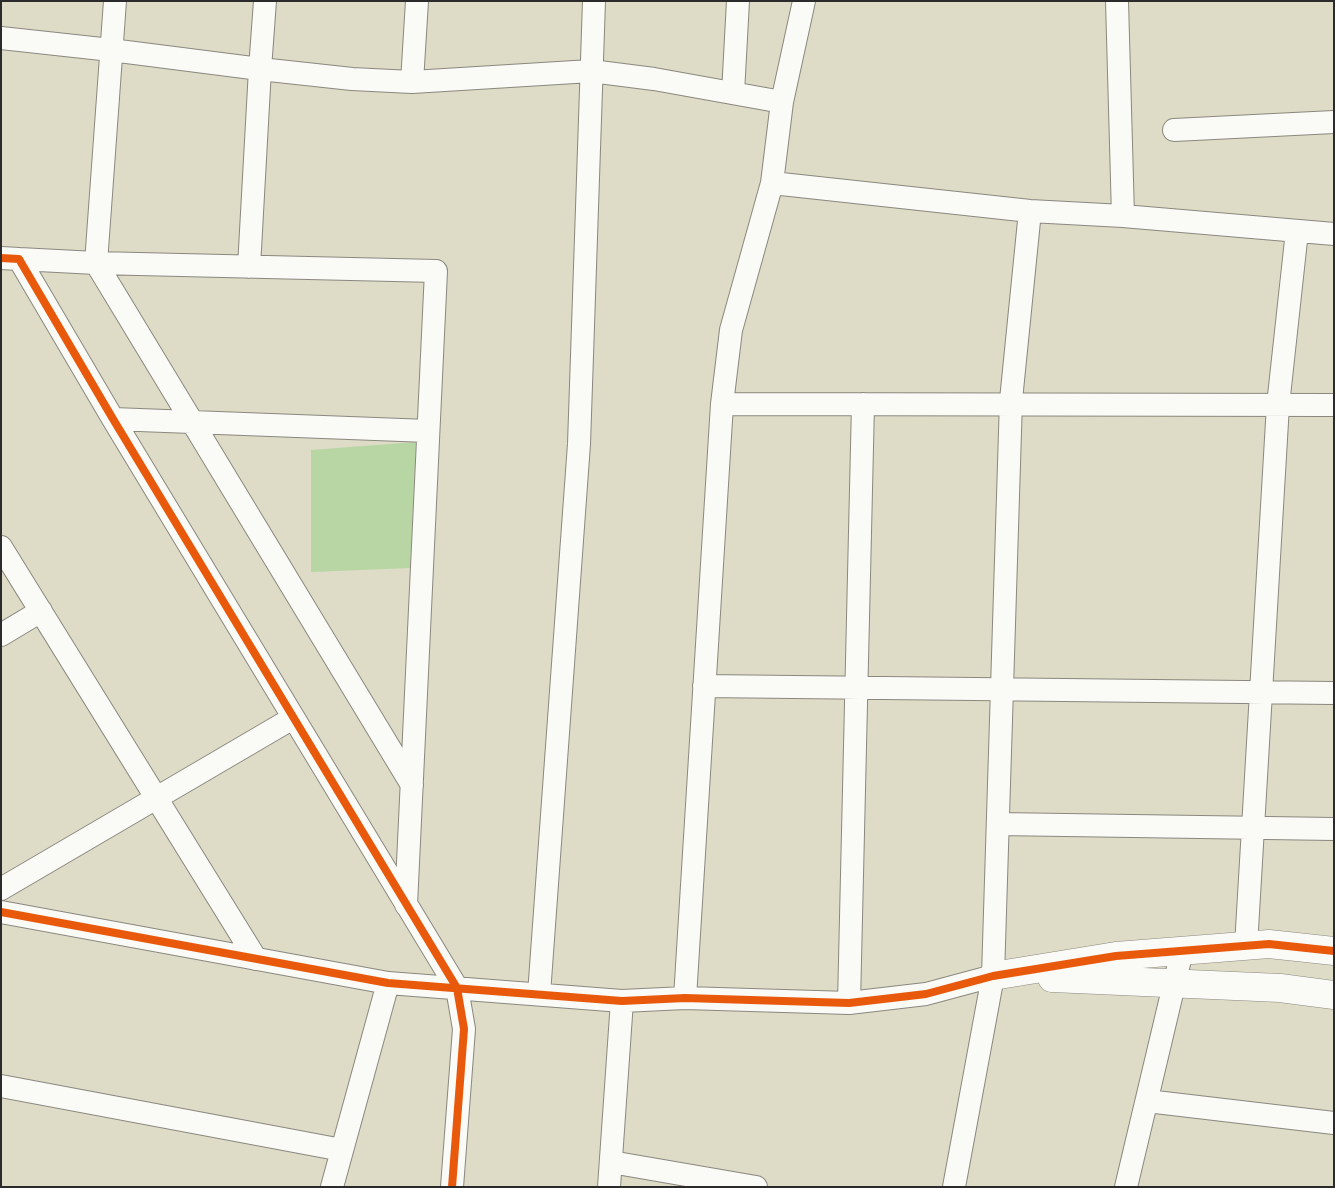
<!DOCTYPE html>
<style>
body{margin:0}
#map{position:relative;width:1335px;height:1188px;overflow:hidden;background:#dedbc7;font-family:Itim,sans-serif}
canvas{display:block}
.frame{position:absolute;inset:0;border:2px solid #2b2b2b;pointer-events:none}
</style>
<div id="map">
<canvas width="1335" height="1188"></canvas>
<div class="frame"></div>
</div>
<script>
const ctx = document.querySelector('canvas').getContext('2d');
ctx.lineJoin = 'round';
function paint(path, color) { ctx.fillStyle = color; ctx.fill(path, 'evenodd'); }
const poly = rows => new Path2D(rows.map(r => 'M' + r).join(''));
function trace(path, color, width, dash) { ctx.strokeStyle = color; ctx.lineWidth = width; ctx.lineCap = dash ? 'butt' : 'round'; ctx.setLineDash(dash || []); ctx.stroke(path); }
const green = poly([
 [416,442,410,568,311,572,311,450]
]);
const street = poly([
 [1117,1,1123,216],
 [1,38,111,50,260,69,352,79,412,82,591,71,654,79,782,102],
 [412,82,417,1],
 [733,93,738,1],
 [1174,130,1334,122],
 [772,183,1030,211,1123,216,1334,234],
 [1,258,19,259,113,419,457,988,464,1029,452,1187],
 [19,259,96,263,115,1],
 [96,263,436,271,406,905],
 [96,263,412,785],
 [249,267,260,69,265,1],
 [722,404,1334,405],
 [113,419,428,431],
 [1,547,256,959],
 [1,635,41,611],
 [704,686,1334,693],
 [998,824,1334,829],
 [1,889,293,718],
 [1,912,388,983,622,1001,685,998,849,1003,926,994,993,976],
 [1246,946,1278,405,1297,231],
 [539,994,579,444,594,1],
 [685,998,722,404,731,330,772,183,782,102,804,1],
 [849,1003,863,404],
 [1,1086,342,1150],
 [1147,1101,1334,1123],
 [611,1162,756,1187],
 [332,1187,388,983],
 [609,1187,622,1001],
 [954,1187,993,976,1011,400,1030,211],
 [1126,1187,1182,951]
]);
const secondary = poly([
 [993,976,1116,956,1269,944,1334,951],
 [1052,978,1280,988,1334,995]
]);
const cycleway = poly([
 [1,258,19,259,113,419,457,988,464,1029,452,1187],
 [1,912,388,983,622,1001,685,998,849,1003,926,994,993,976,1116,956,1269,944,1334,951]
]);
paint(green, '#b7d6a4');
trace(street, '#8a887e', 24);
trace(secondary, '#8a887e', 29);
trace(street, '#fafaf7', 22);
trace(secondary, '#fafaf7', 28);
trace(cycleway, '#e8590c', 8);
</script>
